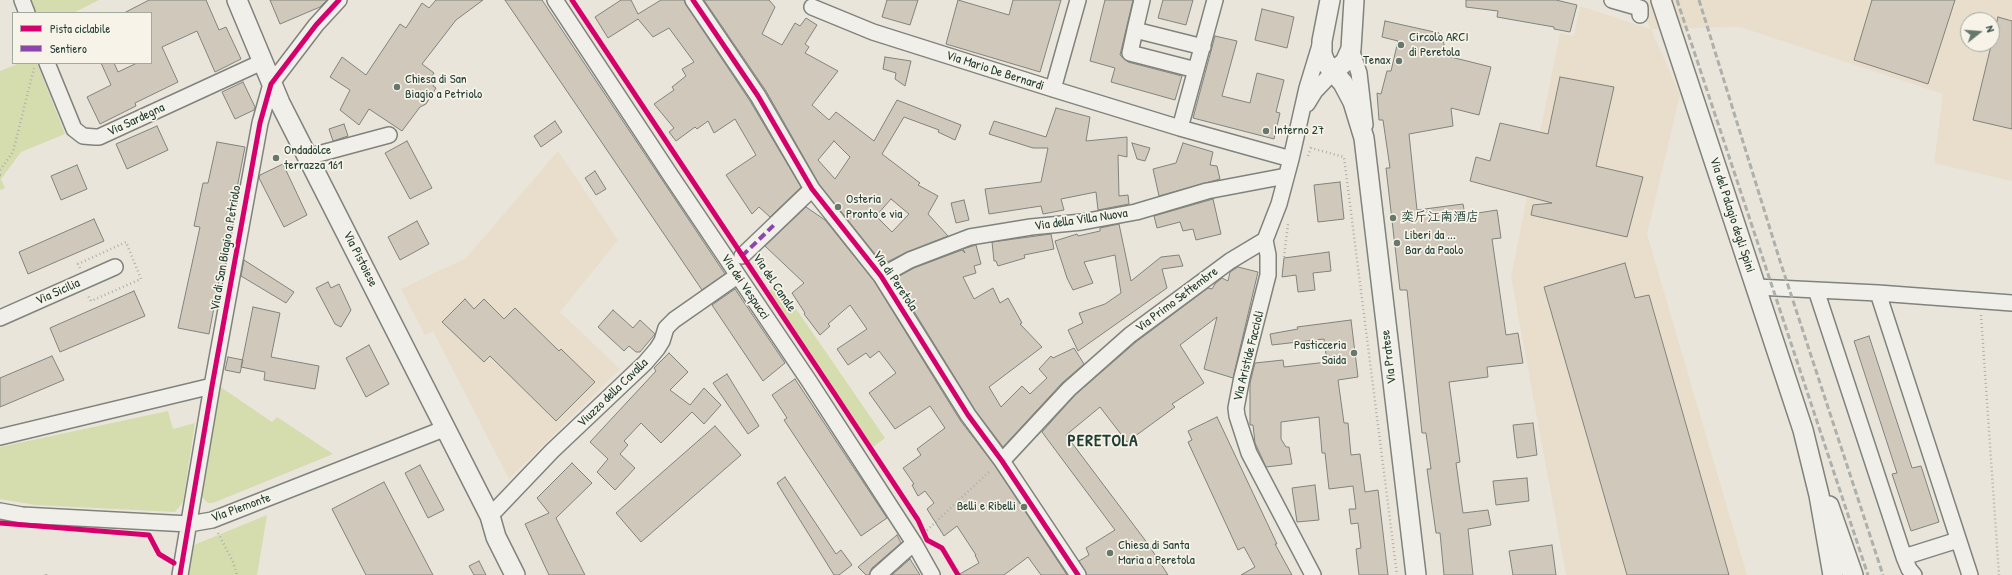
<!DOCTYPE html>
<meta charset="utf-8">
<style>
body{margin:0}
#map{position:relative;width:2012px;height:575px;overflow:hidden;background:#eae5db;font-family:"Patrick Hand",sans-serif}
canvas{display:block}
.legend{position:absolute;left:12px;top:12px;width:140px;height:52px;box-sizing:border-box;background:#f7f3e8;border:1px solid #a1aaa0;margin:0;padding:5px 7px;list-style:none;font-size:12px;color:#1f3d34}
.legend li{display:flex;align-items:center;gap:8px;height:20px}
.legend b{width:20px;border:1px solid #a1aaa0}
.north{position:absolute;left:1960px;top:12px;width:40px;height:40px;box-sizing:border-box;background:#f7f3e8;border:1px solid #a1aaa0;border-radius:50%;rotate:73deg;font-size:11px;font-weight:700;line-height:16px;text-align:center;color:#1f3d34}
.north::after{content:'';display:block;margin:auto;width:14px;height:18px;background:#66786e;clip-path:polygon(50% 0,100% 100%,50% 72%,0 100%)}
</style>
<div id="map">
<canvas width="2012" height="575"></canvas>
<ul class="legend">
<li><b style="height:5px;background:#d6006c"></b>Pista ciclabile</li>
<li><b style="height:5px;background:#8e44ad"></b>Sentiero</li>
</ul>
<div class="north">N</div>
</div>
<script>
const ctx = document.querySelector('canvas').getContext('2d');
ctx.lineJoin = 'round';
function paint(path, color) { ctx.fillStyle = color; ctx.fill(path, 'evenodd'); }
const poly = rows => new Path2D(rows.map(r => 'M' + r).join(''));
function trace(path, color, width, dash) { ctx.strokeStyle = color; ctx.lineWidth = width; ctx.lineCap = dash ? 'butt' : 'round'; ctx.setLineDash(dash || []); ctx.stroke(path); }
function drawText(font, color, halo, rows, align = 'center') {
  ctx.font = font + ' "Patrick Hand","LXGW WenKai TC",sans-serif'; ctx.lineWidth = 3.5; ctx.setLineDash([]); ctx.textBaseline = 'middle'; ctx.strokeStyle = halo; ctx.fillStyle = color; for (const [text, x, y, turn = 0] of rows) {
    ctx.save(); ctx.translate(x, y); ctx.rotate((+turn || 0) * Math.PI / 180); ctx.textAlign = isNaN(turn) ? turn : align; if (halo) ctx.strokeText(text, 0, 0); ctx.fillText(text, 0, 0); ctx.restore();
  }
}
const built = poly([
 [1640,0,2012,0,2012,181,1934,163,1943,94,1740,27,1651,29,1680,95,1647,234,1747,575,1566,575,1511,277,1560,33,1574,36,1580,6,1650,29],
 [1968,20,1992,20,1992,44,1968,44],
 [558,151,618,240,560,312,620,369,509,479,433,331,425,335,401,289,466,258]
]);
const green = poly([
 [31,0,99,0,73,13,36,13],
 [20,63,37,63,65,134,21,152,1,179,5,188,0,190,0,71],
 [779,284,885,438,873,447,769,291],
 [219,386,272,422,277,417,333,454,213,503,208,503,200,495],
 [168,411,173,429,195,423,183,502,175,512,36,505,0,499,0,447],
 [267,515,257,575,188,575,194,545]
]);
const building = poly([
 [149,0,206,0,219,30,226,27,241,59,215,72,197,31,162,47,178,82,135,103,136,106,100,124,87,97,111,85,101,63,114,63,118,72,137,63,151,63,151,13,124,13,149,0],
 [270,0,327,0,320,7,280,24,270,0],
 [436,0,483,0,456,20,422,64,434,73,430,79,435,82,433,86,436,88,426,104,420,107,402,131,369,109,359,125,340,110,350,90,330,77,342,57,366,75,400,24,406,28,422,3,429,8,436,0],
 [505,0,542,0,725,274,702,290,505,0],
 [621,0,631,0,638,14,661,0,684,0,686,5,750,101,801,187,770,217,759,207,752,214,726,175,756,155,735,119,714,133,708,121,697,129,695,127,676,141,669,132,674,128,654,104,674,90,672,87,686,76,682,69,694,62,669,28,653,37,638,19,608,38,595,17,621,0],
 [704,0,769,0,775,7,762,34,782,45,795,23,800,26,806,18,817,25,805,44,809,47,805,53,838,71,812,105,829,120,836,112,874,141,897,100,961,125,955,140,938,132,939,130,904,117,882,154,920,183,918,185,938,196,928,214,948,236,907,252,883,264,819,184,766,91,704,0],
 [834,141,850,157,835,179,818,160,834,141],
 [891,199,909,214,892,232,876,216,891,199],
 [887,0,918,0,910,25,882,17,887,0],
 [958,0,1009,15,1013,0,1061,0,1040,72,946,44,958,0],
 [1105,0,1133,0,1120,55,1128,62,1182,76,1175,100,1111,82,1115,68,1090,61,1105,0],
 [1163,0,1193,0,1186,25,1158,18,1163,0],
 [1466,0,1556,0,1577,5,1570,32,1554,29,1554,27,1497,17,1498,11,1466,7,1466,0],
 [1872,0,1955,0,1928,84,1854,60,1872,0],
 [1262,9,1294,17,1287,48,1255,40,1262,9],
 [1998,17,2012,21,2012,129,1973,120,1998,17],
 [1385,21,1439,33,1444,44,1443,55,1491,67,1479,115,1451,108,1453,126,1409,134,1417,210,1463,204,1465,215,1497,210,1501,238,1492,239,1506,335,1518,333,1523,363,1487,367,1488,377,1449,382,1460,462,1456,463,1463,513,1488,510,1491,525,1468,529,1473,575,1444,575,1440,533,1436,533,1427,469,1431,469,1426,433,1422,433,1407,290,1400,290,1386,168,1390,168,1383,120,1379,120,1377,93,1381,94,1387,71,1391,71,1398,41,1382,37,1385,21],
 [1215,36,1237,41,1222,96,1250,103,1257,73,1284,80,1276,112,1280,113,1274,139,1193,118,1215,36],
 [885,57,911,61,905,86,895,79,896,73,883,69,885,57],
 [1560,77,1614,87,1596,166,1643,177,1627,237,1531,215,1533,205,1552,203,1470,181,1476,157,1490,161,1500,123,1548,134,1560,77],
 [243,82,255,107,254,110,235,119,222,92,243,82],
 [1056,108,1090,117,1086,141,1127,137,1127,157,1118,155,1119,196,1128,195,1129,204,1098,210,1096,192,1061,199,1064,210,1043,214,1041,206,989,214,985,189,1041,182,1048,148,1033,148,989,134,994,121,1046,137,1056,108],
 [555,121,562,132,541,147,534,136,555,121],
 [344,124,348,136,333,141,329,129,344,124],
 [157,126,168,150,127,169,116,144,157,126],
 [407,141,432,188,410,199,385,153,407,141],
 [217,142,245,147,225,250,227,252,225,267,222,265,209,334,178,328,200,227,194,226,203,183,208,183,217,142],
 [1132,143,1150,148,1145,161,1137,159,1132,143],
 [1183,143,1213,152,1210,165,1217,166,1220,179,1159,196,1153,169,1176,163,1183,143],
 [283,164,307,215,284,227,259,178,260,175,283,164],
 [77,165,87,189,61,200,51,176,77,165],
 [595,171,606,189,596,195,585,178,595,171],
 [1340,182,1344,219,1318,222,1314,185,1340,182],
 [1213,199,1221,234,1196,240,1193,229,1183,231,1180,222,1157,228,1154,216,1213,199],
 [964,200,969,220,956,223,951,203,964,200],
 [806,207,825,220,874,281,960,420,995,466,1067,575,1041,575,1028,557,1004,575,958,575,979,563,975,555,976,555,957,526,944,536,927,509,934,503,925,491,918,496,912,485,914,484,903,468,921,455,917,449,945,428,930,406,895,429,869,393,896,373,879,351,870,358,866,353,848,365,837,349,867,329,850,305,828,324,830,326,820,335,804,314,805,313,792,293,804,283,765,246,806,207],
 [94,219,104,241,28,274,19,252,94,219],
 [417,221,429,244,400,260,388,237,417,221],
 [1119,224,1131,281,1161,257,1179,255,1183,266,1162,269,1167,288,1078,351,1068,330,1083,323,1079,313,1105,304,1121,293,1115,255,1084,262,1093,283,1073,290,1067,278,1055,241,1077,234,1078,236,1100,231,1100,228,1119,224],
 [1051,234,1054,249,1024,255,1025,258,998,266,996,261,994,261,992,242,1051,234],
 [976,245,981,264,974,266,976,273,963,277,974,299,993,288,1000,303,1008,298,1022,323,1020,324,1042,347,989,387,1001,407,1022,386,1030,394,1047,378,1039,369,1051,356,1053,358,1074,348,1084,364,1062,383,1003,447,975,410,894,279,914,268,962,250,965,253,963,249,976,245],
 [1329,252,1331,271,1313,273,1315,290,1298,292,1296,275,1282,277,1284,258,1329,252],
 [244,260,294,292,286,303,241,276,244,260],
 [1625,263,1635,298,1649,295,1729,575,1627,575,1544,287,1625,263],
 [1238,267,1258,272,1233,378,1204,369,1217,317,1180,345,1204,383,1172,404,1175,407,1127,442,1100,407,1066,435,1148,544,1168,575,1087,575,1079,561,1089,555,1086,548,1115,530,1042,432,1075,395,1136,342,1208,288,1212,289,1215,284,1222,278,1228,281,1230,272,1238,267],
 [328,282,331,288,339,284,351,310,341,327,335,324,316,288,328,282],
 [735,289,785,363,763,381,712,305,735,289],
 [134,291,145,316,60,352,50,328,134,291],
 [465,299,474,309,484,299,504,319,515,308,559,351,561,349,595,382,556,421,490,356,484,362,442,322,465,299],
 [253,307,280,313,271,357,319,366,315,389,264,380,265,372,241,367,253,307],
 [613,310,633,328,640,320,655,334,640,352,636,352,629,346,624,351,598,327,613,310],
 [1351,320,1358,377,1338,380,1344,423,1348,423,1351,455,1360,454,1365,492,1378,490,1388,575,1359,575,1356,549,1361,548,1358,523,1351,524,1349,509,1356,509,1353,486,1329,489,1325,453,1322,453,1319,417,1281,422,1281,439,1286,447,1289,447,1292,464,1266,467,1255,443,1253,425,1250,425,1250,383,1255,363,1283,360,1284,367,1327,362,1324,339,1272,345,1270,334,1298,329,1297,327,1351,320],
 [1869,336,1912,468,1921,466,1939,522,1911,531,1892,474,1897,473,1854,341,1869,336],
 [369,345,389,384,366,397,346,358,369,345],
 [669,353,688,372,670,390,690,405,704,388,721,405,704,424,692,412,661,443,641,423,624,441,628,445,620,454,635,468,615,490,597,472,608,459,590,442,656,371,654,368,669,353],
 [52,356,64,380,0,407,0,378,52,356],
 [228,357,243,360,240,373,225,370,228,357],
 [727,374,759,426,748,434,713,383,727,374],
 [795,379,887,518,861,536,784,420,787,418,772,395,795,379],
 [1217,417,1277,544,1275,544,1292,575,1241,575,1255,567,1244,547,1238,550,1188,442,1192,440,1188,431,1217,417],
 [1533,423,1537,455,1517,458,1513,425,1533,423],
 [715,426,741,455,641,542,616,513,715,426],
 [572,463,592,483,556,518,585,575,549,575,525,524,549,513,537,498,572,463],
 [420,465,444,510,428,518,405,473,420,465],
 [785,477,836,554,841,550,852,565,839,575,834,575,777,483,785,477],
 [1527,478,1529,501,1496,505,1493,481,1527,478],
 [384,482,433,575,366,575,332,509,384,482],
 [1315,485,1319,520,1297,522,1292,488,1315,485],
 [897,535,901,543,872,568,869,575,866,575,858,567,897,535],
 [1552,545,1556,575,1513,575,1509,551,1552,545],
 [910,559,920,575,892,575,910,559],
 [479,561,486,575,474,575,469,566,479,561]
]);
const path = poly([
 [1308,156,1311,148,1344,157,1397,575],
 [0,170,13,152,34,68],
 [0,175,3,176],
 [1284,257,1288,224],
 [80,268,78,264,126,242,141,279,91,301,87,294],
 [1981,315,1999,575],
 [218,533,233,562,237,575],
 [924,533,991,470],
 [46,575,46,571]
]);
const minor = poly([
 [22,0,27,13],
 [555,0,671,176,809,381,914,543,932,575],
 [693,0,758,96,812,189,881,276,968,415,1002,461,1078,575],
 [1612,0,1640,8,1640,15],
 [812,7,873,32,1053,89,1180,128,1291,159],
 [1135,30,1142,0],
 [1351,49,1359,73,1365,125],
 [47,63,74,129,83,136,95,137,99,137,262,62],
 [1196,70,1130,53,1135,30,1203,47],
 [1053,89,1078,0],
 [1307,104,1315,91,1334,71],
 [1180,128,1215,0],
 [307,157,389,135],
 [1265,240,1268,255,1268,275,1242,377,1236,408,1237,416,1249,453,1313,575],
 [742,256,812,189],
 [881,276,910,260,970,237,1031,227,1082,222,1136,212,1207,191,1286,176],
 [1756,287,1878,293,2012,303],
 [1816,290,1904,557,1909,569,1914,575],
 [1878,293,1970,575],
 [0,318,115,267],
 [0,437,212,386],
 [1002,461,1069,389,1130,335,1230,261,1265,240,1279,204,1291,159,1307,88,1321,42],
 [0,511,22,515,189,524,212,520,446,428],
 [490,516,552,451,645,363,657,349,662,341,666,328,674,320,737,276],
 [1904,557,1958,540],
 [180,575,212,386,260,123,271,84,316,25,339,0],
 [878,575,914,543]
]);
const major = poly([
 [237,0,280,103,490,516,496,537,515,575],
 [1330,0,1322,41,1322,54,1325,62,1343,83,1353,102,1364,138,1416,575],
 [1661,0,1803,430,1819,495,1833,575],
 [1334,71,1345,62,1351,49,1354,0],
 [1829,506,1853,575]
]);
const rail = poly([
 [1677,0,1868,575],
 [1699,0,1780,261,1883,575]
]);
const quiet = poly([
 [742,256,775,224]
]);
const cycleway = poly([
 [572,0,834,393,918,520,927,540,942,548,958,575],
 [693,0,758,96,812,189,881,276,968,415,1002,461,1078,575],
 [0,523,149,535,159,554,174,563],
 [180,575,212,386,260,123,271,84,316,25,339,0]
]);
const markers = [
 [1401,45,4,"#66786e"],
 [1399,61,4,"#66786e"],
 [397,87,4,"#66786e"],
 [1266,131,4,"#66786e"],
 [276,158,4,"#66786e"],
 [838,207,4,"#66786e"],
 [1393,218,4,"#66786e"],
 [1397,243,4,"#66786e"],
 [1354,353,4,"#66786e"],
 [1024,507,4,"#66786e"],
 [1110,553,4,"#66786e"]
];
const poiNames = [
 ["Circolo ARCI",1409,38],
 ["di Peretola",1409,53],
 ["Tenax",1391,61,"right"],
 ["Chiesa di San",405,80],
 ["Biagio a Petriolo",405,95],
 ["Interno 27",1274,131],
 ["Ondadolce",284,151],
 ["terrazza 161",284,166],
 ["Osteria",846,200],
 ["Pronto e via",846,215],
 ["奕斤江南酒店",1401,218],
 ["Liberi da ...",1405,236],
 ["Bar da Paolo",1405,251],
 ["Pasticceria",1346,346,"right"],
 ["Saida",1346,361,"right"],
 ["Belli e Ribelli",1016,507,"right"],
 ["Chiesa di Santa",1118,546],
 ["Maria a Peretola",1118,561]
];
const streetNames = [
 ["Via Mario De Bernardi",995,71,18],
 ["Via Sardegna",136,120,-25],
 ["Via del Palagio degli Spini",1732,215,72],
 ["Via della Villa Nuova",1081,220,-8],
 ["Via di San Biagio a Petriolo",226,248,-80],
 ["Via Pistoiese",360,259,63],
 ["Via di Peretola",895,281,56],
 ["Via del Canale",774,283,56],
 ["Via dei Vespucci",745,287,56],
 ["Via Sicilia",58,292,-24],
 ["Via Primo Settembre",1177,300,-37],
 ["Via Aristide Faccioli",1249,356,-76],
 ["Via Pratese",1389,357,-97],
 ["Viuzzo della Cavalla",613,393,-44],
 ["Via Piemonte",241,508,-20]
];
const districtNames = [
 ["PERETOLA",1103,441]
];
paint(built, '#e8decb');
paint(green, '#d5dcad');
paint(building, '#d0c9bb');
trace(building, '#80837d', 1);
trace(minor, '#80837d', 18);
trace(major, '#80837d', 22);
trace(path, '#aeb0ab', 2.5, [1, 3]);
trace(minor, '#f1efea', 15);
trace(major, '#f1efea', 19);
trace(rail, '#aeb0ab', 3, [6, 3]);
trace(quiet, '#8e44ad', 4, [8, 4]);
trace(cycleway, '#d6006c', 5);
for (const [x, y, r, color] of markers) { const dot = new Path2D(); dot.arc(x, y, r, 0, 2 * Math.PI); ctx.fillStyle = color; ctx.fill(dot); trace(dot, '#f7f3e8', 1.5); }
drawText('13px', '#1f3d34', '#f7f3e8', poiNames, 'left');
drawText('13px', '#1f3d34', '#f7f3e8', streetNames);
ctx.letterSpacing = '1px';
drawText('bold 17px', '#1f3d34', '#f7f3e8', districtNames);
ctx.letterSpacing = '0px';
</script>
